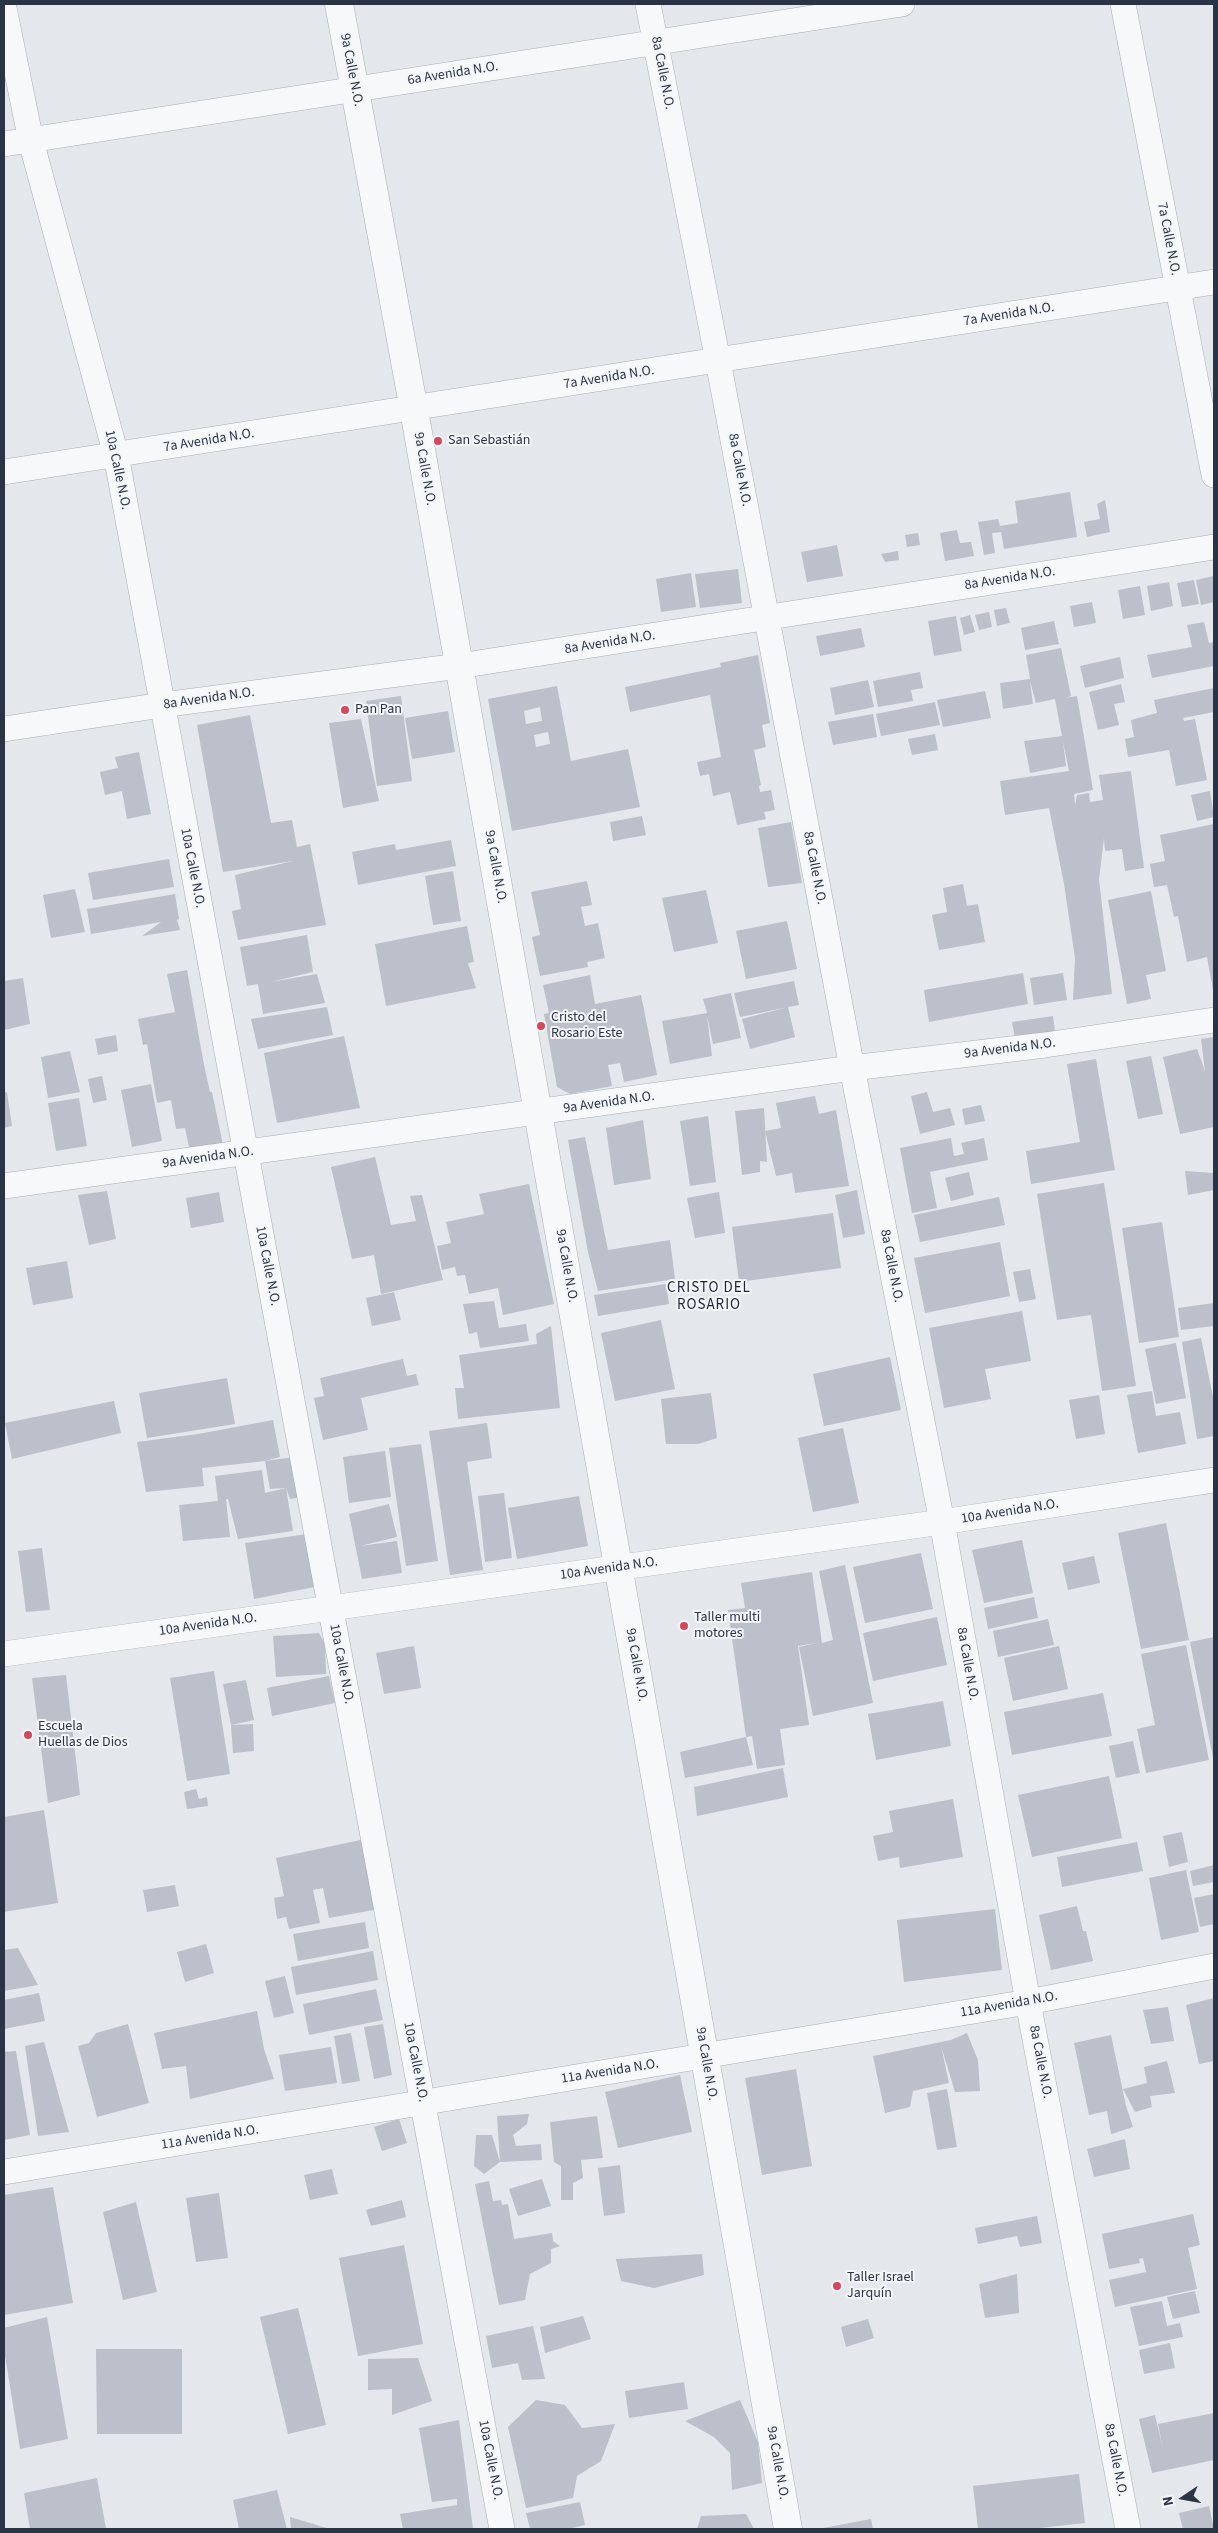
<!DOCTYPE html>
<meta charset="utf-8">
<style>
body{margin:0}
#map{position:relative;width:1218px;height:2533px;overflow:hidden;background:#e4e7ec;font-family:"Source Sans 3",sans-serif}
canvas{display:block}
.frame{position:absolute;inset:0;border:5px solid #2b3445;pointer-events:none}
.north{position:absolute;left:1158px;top:2473px;width:50px;height:50px;-webkit-text-stroke:4px #f4f6f9;paint-order:stroke;rotate:258deg;font-size:14px;font-weight:700;line-height:20px;text-align:center;color:#2b3445}
.north::after{content:'';display:block;margin:auto;width:18px;height:22px;background:#2b3445;clip-path:polygon(50% 0,100% 100%,50% 72%,0 100%)}
</style>
<div id="map">
<canvas width="1218" height="2533"></canvas>
<div class="frame"></div>
<div class="north">N</div>
</div>
<script>
const ctx = document.querySelector('canvas').getContext('2d');
ctx.lineJoin = 'round';
function paint(path, color) { ctx.fillStyle = color; ctx.fill(path, 'evenodd'); }
const poly = rows => new Path2D(rows.map(r => 'M' + r).join(''));
function trace(path, color, width, dash) { ctx.strokeStyle = color; ctx.lineWidth = width; ctx.lineCap = dash ? 'butt' : 'round'; ctx.setLineDash(dash || []); ctx.stroke(path); }
function drawText(font, color, halo, rows, align = 'center') {
  ctx.font = font + ' "Source Sans 3",sans-serif'; ctx.lineWidth = 4; ctx.setLineDash([]); ctx.textBaseline = 'middle'; ctx.strokeStyle = halo; ctx.fillStyle = color; for (const [text, x, y, turn = 0] of rows) {
    ctx.save(); ctx.translate(x, y); ctx.rotate((+turn || 0) * Math.PI / 180); ctx.textAlign = isNaN(turn) ? turn : align; if (halo) ctx.strokeText(text, 0, 0); ctx.fillText(text, 0, 0); ctx.restore();
  }
}
const building = poly([
 [1070,492,1077,537,1004,549,1000,526,1001,532,992,533,995,553,984,555,978,522,998,519,1000,526,1018,523,1015,501],
 [1105,500,1110,532,1087,537,1084,522,1100,519,1097,504],
 [957,530,960,543,971,542,974,556,945,561,940,533],
 [918,533,920,545,907,547,905,535],
 [837,545,843,576,807,582,801,552],
 [898,551,899,560,885,562,881,554],
 [738,569,742,603,700,608,695,574],
 [691,573,696,607,661,612,656,579],
 [1214,576,1214,602,1201,605,1196,580],
 [1194,580,1199,604,1182,607,1177,583],
 [1169,582,1173,606,1151,611,1147,586],
 [1140,586,1145,615,1123,619,1118,590],
 [1092,602,1096,623,1074,627,1070,606],
 [1006,608,1010,623,997,626,994,610],
 [989,612,992,627,979,630,975,615],
 [970,615,975,632,964,635,960,618],
 [956,616,962,651,934,656,928,621],
 [1054,621,1059,644,1025,650,1021,628],
 [1204,622,1209,643,1214,642,1214,666,1152,678,1147,655,1192,647,1187,625],
 [861,628,865,647,820,656,816,636],
 [1061,648,1071,696,1065,698,1077,696,1093,790,1074,794,1075,805,1077,795,1089,793,1090,802,1103,800,1099,775,1131,771,1144,868,1125,871,1122,849,1105,851,1104,838,1099,879,1112,994,1073,1000,1075,958,1064,884,1049,808,1005,815,1000,781,1069,771,1063,742,1066,766,1030,773,1024,741,1062,736,1055,699,1036,703,1030,681,1033,704,1003,709,1000,683,1030,679,1026,655],
 [758,655,770,723,762,725,766,747,754,750,761,785,759,786,760,792,771,790,775,810,764,812,766,819,737,825,730,792,713,796,709,774,700,776,697,762,721,757,710,695,630,712,625,687,721,667,720,663],
 [1120,657,1124,678,1085,688,1080,666],
 [920,672,923,688,911,690,913,701,878,707,873,681],
 [868,680,874,707,835,715,830,688],
 [1121,684,1125,702,1114,704,1119,725,1098,730,1089,692],
 [557,686,571,761,628,749,640,807,512,831,488,699],
 [540,707,542,721,526,724,524,711],
 [548,732,550,744,536,747,534,735],
 [1214,688,1214,712,1183,718,1184,721,1195,719,1207,780,1176,786,1169,750,1128,757,1125,739,1134,737,1131,720,1157,713,1154,700],
 [985,691,991,718,943,727,937,700],
 [401,696,412,781,377,786,366,701],
 [935,702,940,725,881,736,876,714],
 [448,711,455,752,412,759,405,718],
 [873,714,877,737,833,745,828,722],
 [250,715,271,823,292,820,297,847,310,844,326,925,238,940,232,911,241,909,235,875,293,861,223,872,197,725],
 [361,719,379,801,343,808,329,723],
 [935,734,938,750,912,755,908,739],
 [139,752,151,814,127,819,122,791,105,795,100,772,118,768,115,757],
 [1210,791,1214,817,1197,821,1191,795],
 [642,816,646,835,613,841,610,822],
 [791,822,802,883,768,887,758,828],
 [1214,824,1214,990,1213,990,1207,957,1187,962,1178,916,1174,917,1167,885,1154,887,1150,864,1165,861,1160,835],
 [451,840,456,866,358,885,352,852,395,844,396,850],
 [169,859,174,887,93,900,88,873],
 [453,871,461,921,433,925,425,876],
 [587,881,592,905,581,907,585,926,598,923,605,958,587,962,588,967,540,976,532,937,540,935,531,892],
 [963,884,967,906,978,904,985,942,939,950,932,915,947,912,943,888],
 [75,889,85,932,51,938,43,895],
 [706,890,718,943,674,952,662,898],
 [1151,891,1166,971,1146,975,1151,999,1127,1004,1108,900],
 [175,894,179,919,177,920,180,930,142,936,161,922,91,934,87,909],
 [787,921,797,969,746,979,736,931],
 [467,926,474,962,468,963,476,988,386,1006,375,944],
 [307,935,313,972,270,982,317,974,325,1003,263,1014,258,984,247,986,240,947],
 [187,970,204,1065,210,1092,212,1092,224,1150,191,1157,185,1128,176,1129,171,1100,157,1103,147,1044,143,1045,138,1019,175,1012,167,974],
 [1023,973,1028,1004,929,1022,924,990],
 [1063,973,1067,1000,1034,1005,1030,978],
 [590,975,595,1004,641,995,657,1075,624,1082,620,1063,608,1065,612,1086,570,1094,557,1087,544,1014,549,1013,543,985],
 [23,978,30,1024,4,1030,4,981],
 [794,981,799,1005,788,1007,795,1037,750,1049,742,1019,784,1008,740,1017,734,993],
 [731,993,741,1038,713,1044,707,1016,712,1056,670,1064,662,1021,707,1013,703,999],
 [327,1007,333,1035,258,1049,251,1019],
 [1053,1016,1055,1032,1015,1038,1012,1022],
 [116,1035,118,1051,98,1055,95,1039],
 [344,1036,360,1108,277,1123,264,1053],
 [1214,1037,1214,1127,1180,1134,1163,1057,1197,1049,1205,1071,1201,1039],
 [70,1051,80,1092,48,1098,41,1057],
 [1151,1056,1163,1114,1138,1119,1126,1061],
 [1096,1059,1115,1170,1031,1184,1026,1151,1080,1142,1067,1064],
 [102,1076,107,1100,93,1103,88,1079],
 [151,1084,162,1141,132,1147,121,1090],
 [7,1092,12,1126,4,1128,4,1093],
 [927,1092,933,1112,950,1108,955,1125,920,1134,911,1096],
 [815,1096,819,1114,836,1110,849,1186,795,1193,792,1173,776,1176,765,1131,781,1128,776,1103],
 [79,1098,87,1146,56,1151,48,1103],
 [981,1105,985,1121,965,1125,962,1109],
 [764,1108,767,1162,760,1161,760,1172,742,1175,735,1111],
 [708,1116,716,1182,690,1186,680,1121],
 [643,1120,651,1179,614,1185,606,1128],
 [585,1137,608,1250,670,1240,675,1279,598,1291,588,1252,568,1140],
 [951,1138,954,1156,964,1154,961,1143,984,1138,988,1160,930,1172,937,1208,912,1213,900,1148],
 [375,1157,391,1225,416,1221,410,1196,422,1195,443,1280,381,1294,374,1255,352,1259,331,1167],
 [1185,1171,1214,1173,1214,1190,1188,1195],
 [969,1172,974,1195,951,1201,945,1178],
 [1104,1183,1136,1386,1102,1391,1091,1315,1057,1320,1037,1194],
 [529,1184,554,1304,503,1315,498,1288,469,1294,465,1275,457,1276,455,1267,442,1270,437,1246,451,1243,446,1222,484,1214,479,1194],
 [857,1190,865,1234,843,1238,835,1195],
 [107,1191,116,1239,89,1245,78,1195],
 [219,1192,224,1222,191,1228,186,1198],
 [719,1192,725,1233,695,1238,687,1198],
 [999,1197,1005,1225,920,1242,914,1215],
 [833,1213,841,1268,739,1282,732,1227],
 [1162,1222,1179,1337,1139,1343,1122,1228],
 [1000,1242,1010,1296,925,1313,914,1258],
 [67,1261,73,1298,33,1305,26,1268],
 [1030,1269,1036,1299,1019,1302,1013,1272],
 [666,1284,669,1304,598,1316,594,1295],
 [394,1292,401,1320,372,1326,366,1298],
 [494,1301,499,1328,526,1324,529,1341,480,1348,477,1332,469,1334,463,1304],
 [1214,1303,1214,1326,1181,1330,1178,1308],
 [1022,1311,1031,1361,985,1369,991,1399,944,1408,929,1328],
 [661,1320,675,1389,615,1401,601,1333],
 [551,1326,560,1408,458,1419,455,1388,464,1388,459,1355,537,1344,536,1334],
 [1201,1338,1214,1402,1214,1436,1197,1439,1182,1342],
 [1176,1343,1186,1398,1156,1404,1145,1349],
 [890,1357,901,1410,824,1426,813,1374],
 [403,1359,407,1376,416,1374,419,1385,361,1398,368,1430,323,1440,314,1398,324,1396,320,1378],
 [227,1378,235,1424,147,1438,139,1393],
 [1152,1391,1156,1416,1180,1412,1186,1444,1138,1453,1127,1395],
 [711,1393,717,1438,698,1444,666,1444,661,1399],
 [1099,1395,1105,1434,1076,1439,1069,1400],
 [114,1401,121,1433,12,1459,5,1423],
 [273,1420,280,1457,265,1461,295,1457,302,1497,290,1499,286,1488,293,1531,238,1539,228,1499,226,1499,230,1537,183,1541,179,1505,218,1501,215,1476,262,1470,265,1493,286,1488,270,1489,265,1461,202,1468,204,1486,146,1492,137,1442,198,1434],
 [487,1423,492,1458,467,1462,483,1570,450,1575,429,1431],
 [843,1428,859,1503,813,1512,798,1438],
 [421,1444,438,1561,406,1566,389,1448],
 [385,1451,391,1497,349,1503,343,1457],
 [504,1493,512,1558,485,1562,478,1496],
 [579,1496,588,1546,517,1559,508,1508],
 [389,1504,397,1537,360,1546,397,1541,402,1573,362,1579,349,1514],
 [1166,1523,1189,1640,1141,1649,1118,1533],
 [307,1534,319,1586,254,1599,245,1543],
 [1022,1540,1033,1593,984,1603,972,1550],
 [42,1548,50,1610,26,1612,18,1551],
 [921,1553,933,1609,865,1623,853,1567],
 [1094,1556,1100,1583,1068,1590,1062,1563],
 [845,1565,873,1703,813,1716,799,1647,816,1643,798,1646,809,1725,780,1729,785,1765,757,1769,752,1736,746,1737,728,1610,745,1608,741,1583,812,1572,822,1643,833,1640,819,1571],
 [1034,1597,1038,1618,988,1629,984,1608],
 [937,1617,947,1665,873,1681,863,1633],
 [1048,1619,1054,1645,998,1657,993,1631],
 [319,1633,325,1644,326,1674,276,1677,273,1636],
 [1214,1637,1214,1758,1213,1758,1190,1642],
 [1186,1645,1209,1760,1146,1773,1137,1729,1155,1725,1141,1654],
 [414,1646,421,1688,384,1694,376,1653],
 [1059,1646,1068,1689,1013,1701,1004,1658],
 [214,1671,230,1774,187,1781,170,1678],
 [66,1675,80,1795,48,1803,32,1678],
 [329,1676,335,1703,272,1716,267,1688],
 [246,1680,254,1720,231,1725,253,1724,254,1751,233,1753,231,1725,223,1684],
 [1103,1693,1112,1736,1012,1755,1004,1712],
 [943,1701,951,1746,876,1760,868,1714],
 [746,1737,753,1765,685,1778,680,1752],
 [1133,1741,1140,1773,1116,1778,1109,1746],
 [783,1768,788,1797,697,1816,694,1787],
 [1109,1776,1122,1838,1032,1857,1018,1795],
 [196,1789,199,1799,207,1797,208,1806,187,1809,184,1792],
 [953,1799,963,1857,900,1868,899,1857,878,1861,873,1836,893,1832,889,1811],
 [44,1810,58,1903,4,1912,4,1817],
 [1182,1832,1188,1862,1169,1867,1163,1836],
 [365,1839,379,1909,329,1918,323,1888,313,1890,320,1923,289,1929,286,1917,277,1919,274,1898,284,1896,276,1858],
 [1137,1842,1143,1871,1062,1887,1057,1857],
 [1214,1865,1214,1882,1193,1886,1190,1871],
 [1186,1870,1199,1932,1161,1940,1149,1878],
 [175,1885,179,1906,147,1912,143,1890],
 [1214,1894,1214,1924,1200,1927,1194,1898],
 [1077,1906,1083,1931,1086,1931,1093,1961,1051,1970,1039,1915],
 [995,1909,1002,1970,904,1982,897,1920],
 [365,1922,369,1948,298,1961,293,1934],
 [206,1944,214,1973,185,1982,177,1952],
 [18,1948,38,1985,4,1991,4,1950],
 [373,1951,378,1980,296,1995,291,1967],
 [285,1976,294,2013,274,2018,265,1981],
 [376,1989,383,2020,309,2035,303,2004],
 [39,1993,45,2021,4,2029,4,2000],
 [1214,1998,1214,2061,1199,2064,1186,2005],
 [1168,2007,1174,2041,1151,2044,1143,2010],
 [257,2011,264,2049,274,2079,190,2099,186,2066,162,2069,154,2033],
 [128,2024,149,2103,97,2117,78,2046,89,2043,96,2033],
 [383,2024,392,2075,374,2079,364,2027],
 [351,2033,360,2081,342,2084,334,2036],
 [967,2033,978,2060,980,2091,955,2092,941,2046,949,2083,913,2091,910,2107,885,2113,873,2056,951,2040],
 [1111,2035,1126,2106,1133,2127,1111,2134,1107,2111,1089,2115,1074,2043],
 [44,2042,69,2132,38,2136,25,2046],
 [331,2047,337,2083,285,2091,279,2055],
 [16,2051,30,2135,4,2140,4,2052],
 [1167,2061,1175,2093,1150,2096,1152,2107,1135,2112,1123,2089,1147,2083,1144,2067],
 [796,2069,812,2166,762,2175,745,2078],
 [680,2075,692,2132,618,2148,605,2092],
 [947,2089,957,2147,937,2150,927,2093],
 [529,2114,527,2124,513,2135,516,2146,541,2144,542,2160,500,2162,497,2116],
 [597,2116,603,2158,581,2160,583,2178,573,2183,573,2200,561,2200,561,2166,554,2162,550,2122],
 [399,2119,407,2143,382,2151,374,2127],
 [476,2135,492,2135,500,2162,484,2174,474,2166],
 [1125,2139,1130,2169,1094,2177,1087,2149],
 [620,2165,625,2213,604,2216,598,2168],
 [332,2169,338,2194,310,2200,304,2175],
 [542,2179,551,2206,518,2216,509,2189],
 [489,2181,493,2201,501,2200,502,2205,508,2204,514,2239,552,2233,553,2241,560,2246,551,2249,551,2263,530,2274,525,2300,499,2305,475,2184],
 [53,2187,73,2303,4,2315,4,2195],
 [219,2193,228,2258,196,2262,186,2198],
 [402,2200,406,2217,371,2226,366,2210],
 [136,2202,157,2292,123,2300,103,2212],
 [1193,2214,1200,2245,1188,2248,1197,2289,1115,2307,1109,2280,1146,2272,1143,2258,1139,2259,1140,2263,1109,2269,1102,2234],
 [1037,2216,1042,2243,1020,2247,1017,2236,978,2244,975,2228],
 [404,2245,423,2344,358,2356,339,2258],
 [702,2254,704,2275,654,2288,621,2281,616,2259],
 [1017,2274,1019,2313,985,2318,979,2284],
 [1195,2291,1200,2313,1173,2319,1167,2297],
 [1162,2301,1167,2326,1180,2323,1183,2337,1139,2346,1130,2307],
 [298,2308,326,2425,288,2434,260,2317],
 [583,2316,591,2339,545,2353,540,2327],
 [47,2317,68,2439,20,2449,4,2349,4,2328],
 [868,2319,874,2338,846,2347,841,2327],
 [533,2326,545,2379,522,2380,518,2363,492,2368,486,2336],
 [1170,2343,1175,2368,1144,2374,1139,2350],
 [96,2349,182,2349,182,2434,97,2434],
 [418,2358,432,2401,392,2415,392,2389,368,2390,368,2359],
 [684,2382,688,2409,629,2418,625,2391],
 [536,2400,565,2405,582,2428,615,2424,601,2461,577,2476,573,2498,526,2508,508,2427],
 [740,2400,758,2442,762,2483,732,2490,730,2453,714,2437,685,2421],
 [1214,2413,1214,2460,1152,2473,1139,2419,1155,2415,1163,2449,1158,2424],
 [459,2420,473,2529,403,2529,400,2514,457,2505,457,2499,432,2502,419,2428],
 [1079,2474,1085,2523,1031,2529,978,2529,973,2486],
 [97,2478,106,2529,30,2529,24,2493],
 [277,2490,287,2529,239,2529,233,2500],
 [580,2502,585,2525,568,2529,530,2529,526,2513],
 [1209,2506,1214,2529,1183,2529,1179,2513],
 [746,2514,754,2529,697,2529,701,2516],
 [290,2517,330,2529,291,2529],
 [871,2519,873,2529,823,2529,823,2528]
]);
const minor = poly([
 [648,4,718,361,852,1068,942,1522,1028,2002,1128,2529],
 [1123,4,1214,475],
 [4,8,31,141,116,455,502,2529],
 [4,144,902,4],
 [4,472,1214,282],
 [4,729,162,705,459,666,1214,547],
 [4,1186,852,1068,1045,1045,1214,1020],
 [4,1654,942,1522,1214,1480],
 [4,2172,1028,2002,1214,1966]
]);
const tertiary = poly([
 [339,4,414,410,788,2529]
]);
const markers = [
 [438,441,5,"#d1495b"],
 [345,710,5,"#d1495b"],
 [541,1026,5,"#d1495b"],
 [684,1626,5,"#d1495b"],
 [28,1735,5,"#d1495b"],
 [837,2286,5,"#d1495b"]
];
const streetNames = [
 ["9a Calle N.O.",351,70,79],
 ["8a Calle N.O.",662,73,79],
 ["6a Avenida N.O.",453,74,-9],
 ["7a Calle N.O.",1168,239,79],
 ["7a Avenida N.O.",1009,315,-9],
 ["7a Avenida N.O.",609,378,-9],
 ["7a Avenida N.O.",209,441,-9],
 ["9a Calle N.O.",424,469,80],
 ["10a Calle N.O.",117,470,78],
 ["8a Calle N.O.",739,470,79],
 ["8a Avenida N.O.",1010,579,-9],
 ["8a Avenida N.O.",610,643,-9],
 ["8a Avenida N.O.",209,699,-8],
 ["9a Calle N.O.",495,867,80],
 ["10a Calle N.O.",192,868,79],
 ["8a Calle N.O.",814,868,79],
 ["9a Avenida N.O.",1010,1049,-7],
 ["9a Avenida N.O.",609,1103,-8],
 ["9a Avenida N.O.",208,1158,-8],
 ["10a Calle N.O.",267,1266,79],
 ["9a Calle N.O.",566,1266,80],
 ["8a Calle N.O.",891,1266,79],
 ["10a Avenida N.O.",1010,1512,-9],
 ["10a Avenida N.O.",609,1569,-8],
 ["10a Avenida N.O.",208,1625,-8],
 ["10a Calle N.O.",341,1664,79],
 ["8a Calle N.O.",967,1664,80],
 ["9a Calle N.O.",636,1665,80],
 ["11a Avenida N.O.",1009,2005,-10],
 ["10a Calle N.O.",415,2062,79],
 ["8a Calle N.O.",1040,2062,79],
 ["9a Calle N.O.",706,2064,80],
 ["11a Avenida N.O.",610,2072,-9],
 ["11a Avenida N.O.",210,2138,-9],
 ["10a Calle N.O.",490,2460,79],
 ["8a Calle N.O.",1115,2460,79],
 ["9a Calle N.O.",777,2463,80]
];
const poiNames = [
 ["San Sebastián",448,441],
 ["Pan Pan",355,710],
 ["Cristo del",551,1018],
 ["Rosario Este",551,1034],
 ["Taller multi",694,1618],
 ["motores",694,1634],
 ["Escuela",38,1727],
 ["Huellas de Dios",38,1743],
 ["Taller Israel",847,2278],
 ["Jarquín",847,2294]
];
const neighbourhoodNames = [
 ["CRISTO DEL",709,1289],
 ["ROSARIO",709,1306]
];
paint(building, '#bbc0ca');
trace(minor, '#a9aeb7', 26);
trace(tertiary, '#a9aeb7', 29);
trace(minor, '#f7f8fa', 25);
trace(tertiary, '#f7f8fa', 28);
for (const [x, y, r, color] of markers) { const dot = new Path2D(); dot.arc(x, y, r, 0, 2 * Math.PI); ctx.fillStyle = color; ctx.fill(dot); trace(dot, '#f4f6f9', 2); }
drawText('14px', '#2b3445', '#f4f6f9', streetNames);
drawText('14px', '#2b3445', '#f4f6f9', poiNames, 'left');
ctx.letterSpacing = '1px';
drawText('15px', '#1d2536', '#f4f6f9', neighbourhoodNames);
ctx.letterSpacing = '0px';
</script>
